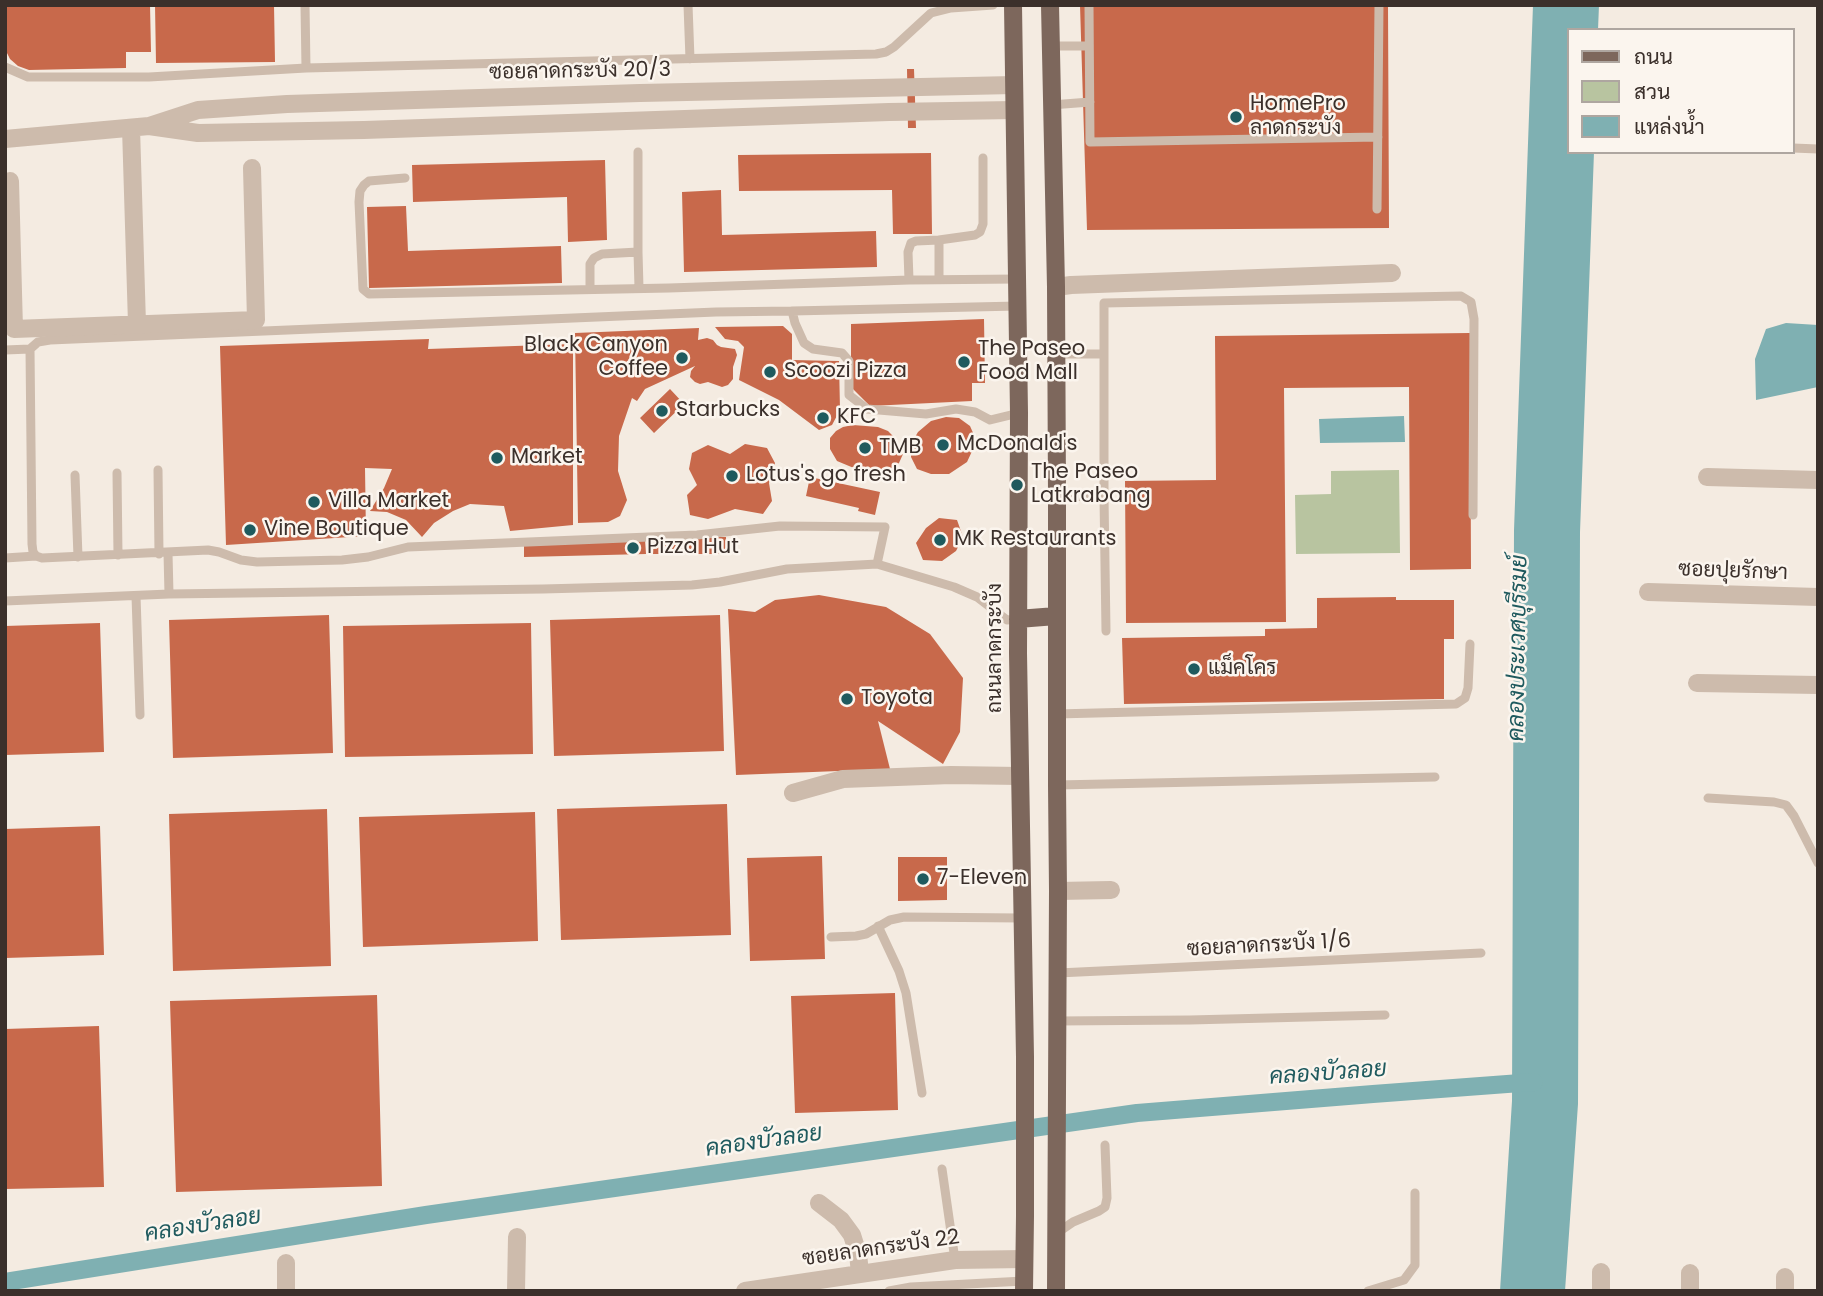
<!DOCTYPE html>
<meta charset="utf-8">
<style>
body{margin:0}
#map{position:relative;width:1823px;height:1296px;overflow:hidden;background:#f4ebe1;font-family:Poppins,Sarabun,sans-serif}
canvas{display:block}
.frame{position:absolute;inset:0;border:7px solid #3b302b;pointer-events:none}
.legend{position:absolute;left:1567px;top:28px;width:228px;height:126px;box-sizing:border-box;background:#fbf5ee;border:2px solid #aea6a0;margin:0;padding:9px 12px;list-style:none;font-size:21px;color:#3b302b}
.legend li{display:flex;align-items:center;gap:14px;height:35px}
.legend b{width:35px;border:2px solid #aea6a0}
</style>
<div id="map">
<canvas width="1823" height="1296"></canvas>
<div class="frame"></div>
<ul class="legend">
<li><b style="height:9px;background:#7d675c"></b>ถนน</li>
<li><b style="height:19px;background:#b8c4a0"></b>สวน</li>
<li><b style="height:19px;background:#7fb0b2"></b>แหล่งน้ำ</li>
</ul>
</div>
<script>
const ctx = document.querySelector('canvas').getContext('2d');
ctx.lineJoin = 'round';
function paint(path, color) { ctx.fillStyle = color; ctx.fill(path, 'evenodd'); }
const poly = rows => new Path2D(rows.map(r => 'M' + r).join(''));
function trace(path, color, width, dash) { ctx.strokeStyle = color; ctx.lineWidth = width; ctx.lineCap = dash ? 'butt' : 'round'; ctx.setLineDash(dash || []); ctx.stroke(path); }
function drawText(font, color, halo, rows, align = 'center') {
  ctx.font = font + ' Poppins,Sarabun,sans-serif'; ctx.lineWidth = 5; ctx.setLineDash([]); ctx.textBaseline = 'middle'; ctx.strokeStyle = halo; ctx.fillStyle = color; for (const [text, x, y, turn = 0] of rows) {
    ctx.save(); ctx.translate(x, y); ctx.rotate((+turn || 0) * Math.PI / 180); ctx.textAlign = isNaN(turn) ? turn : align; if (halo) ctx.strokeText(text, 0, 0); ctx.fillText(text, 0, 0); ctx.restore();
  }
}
const green = poly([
 [1399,470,1400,553,1296,554,1295,495,1331,494,1331,471]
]);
const water = poly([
 [1533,5,1599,5,1598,30,1569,30,1569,152,1594,152,1580,532,1578,1104,1565,1291,1500,1291,1512,1101,1514,530],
 [1786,323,1818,325,1818,387,1756,400,1755,359,1766,329],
 [1404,416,1405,442,1320,443,1319,419]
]);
const canal = poly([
 [5,1282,426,1215,1137,1113,1373,1094,1534,1082]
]);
const building = poly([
 [5,5,150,5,151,52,126,52,126,68,29,70,18,66,10,59,5,49],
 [155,5,274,5,275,62,156,63],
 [1080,5,1388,5,1389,228,1087,230],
 [907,69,914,69,916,128,908,128],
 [931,153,932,234,893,234,892,190,739,191,738,155],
 [605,160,607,240,568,242,567,197,413,202,412,165],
 [721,190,722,235,876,231,877,267,684,272,682,192],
 [406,206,408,251,561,246,562,283,369,288,367,207],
 [984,319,985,383,972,383,972,401,870,406,851,387,851,324],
 [783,326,792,334,792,360,839,361,840,410,832,425,819,430,779,400,739,380,744,347,738,341,725,339,715,327],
 [699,328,698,340,707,338,713,340,717,345,721,347,735,349,737,355,733,367,733,379,728,385,722,387,708,382,700,384,695,382,690,377,691,371,695,366,645,389,637,401,632,398,619,436,618,471,627,500,620,516,608,522,578,523,575,333],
 [1470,333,1471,569,1410,570,1409,387,1284,388,1286,622,1126,623,1125,481,1216,480,1215,336],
 [429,339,428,349,573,344,573,525,510,531,504,506,470,504,453,511,434,523,422,537,406,520,387,512,370,511,384,488,392,469,365,468,366,536,226,545,220,346],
 [670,389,684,404,654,433,640,418],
 [946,417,959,418,970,426,974,435,974,447,967,462,949,474,931,474,917,469,911,457,911,444,918,432,931,421],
 [853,425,878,427,888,431,895,438,900,446,903,454,899,463,890,470,876,474,861,471,837,461,830,449,830,438,836,431,843,427],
 [745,444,767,448,775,463,769,483,772,501,763,514,735,509,708,519,690,515,687,495,697,485,689,469,692,453,708,445,730,454],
 [810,477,880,492,875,515,858,511,859,508,806,496],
 [939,518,957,520,963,537,956,551,942,561,923,560,916,543,926,528],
 [654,537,726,537,726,554,653,554],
 [645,540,646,554,524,557,524,543],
 [819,595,886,607,930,634,963,678,960,732,943,764,878,721,890,769,736,775,728,609,755,612,775,600],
 [1396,597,1396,600,1454,600,1454,639,1444,639,1444,699,1124,704,1122,638,1265,636,1265,629,1317,628,1317,598],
 [329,615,333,753,173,758,169,620],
 [720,615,724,751,554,756,550,620],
 [100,623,104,752,5,755,5,626],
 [531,623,533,754,345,757,343,626],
 [727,804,731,935,561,940,557,809],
 [327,809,331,966,173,971,169,814],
 [535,812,538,941,363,947,359,817],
 [100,826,104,955,5,958,5,829],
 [822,856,825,959,750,961,747,858],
 [898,857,947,857,947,900,898,901],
 [895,993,898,1110,795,1113,791,996],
 [377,995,382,1186,176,1192,170,1001],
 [99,1026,104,1187,5,1189,5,1029]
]);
const service = poly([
 [305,5,306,68],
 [688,5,690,59],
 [1089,5,1090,142,1378,137],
 [1050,46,1089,46],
 [5,67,28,77,149,77,306,68,876,54,886,52,894,47,931,13,951,8,993,5],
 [1051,105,1090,102],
 [1793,148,1818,149],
 [405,178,369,181,364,185,360,191,359,202,363,289,369,294,669,288,909,280,1018,279],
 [1377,209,1379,5],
 [939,240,975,235,980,232,983,224,983,158],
 [638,252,638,152],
 [909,280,908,252,911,243,916,241,939,240,939,279],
 [590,289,590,264,594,258,602,254,638,252,639,288],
 [792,311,1018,306],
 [5,350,30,349],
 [1056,354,1104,354],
 [158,470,159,554],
 [117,473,118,555],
 [75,475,78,557],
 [1057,496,1104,497,1106,631],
 [1104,497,1104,303,1461,296,1471,302,1474,319,1473,515],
 [168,553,169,594],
 [5,558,36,556],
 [877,564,885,527,780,526,697,535,408,547,368,557,342,560,257,562,241,560,219,552,208,550,42,558,36,556,33,552,32,544,30,349,38,342,50,340,716,312,792,311,795,323,804,343,813,349,842,353,849,361,849,395,867,409,926,414,956,409,975,412,990,420,1019,413],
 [136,596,140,715],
 [5,601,169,594,543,589,692,585,720,582,787,569,877,564,954,587,977,597,1007,620,1018,619],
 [1056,714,1456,704,1465,698,1468,688,1470,644],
 [1057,785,1435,777],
 [1708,798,1774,802,1786,805,1794,816,1818,863],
 [878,926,899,971,906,993,922,1093],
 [831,937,856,936,866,934,890,920,904,917,1021,918],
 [1058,973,1481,953],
 [1057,1021,1190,1020,1385,1015],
 [942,1169,955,1260],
 [1057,1233,1073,1222,1099,1211,1105,1207,1107,1198,1105,1145],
 [889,1291,911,1287,1024,1281],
 [1368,1291,1404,1280,1415,1265,1415,1193]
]);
const minor = poly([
 [149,126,198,133,364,130,889,112,1014,110],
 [131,128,137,324],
 [5,139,149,126,198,110,287,104,640,93,1014,85],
 [10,181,14,329,256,320,252,168],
 [1056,287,1071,285,1392,273],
 [1707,477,1818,480],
 [1648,592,1818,597],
 [1697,683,1818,685],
 [793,793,843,779,951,775,1020,776],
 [1058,891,1111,890],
 [819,1203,841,1220,852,1235,858,1254,860,1273],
 [1601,1272,1601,1291],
 [286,1291,286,1263],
 [516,1291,517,1237],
 [745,1291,955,1260,1024,1259],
 [1690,1291,1690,1273],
 [1785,1291,1785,1277]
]);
const primary = poly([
 [1013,5,1019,413,1018,653,1025,1057,1025,1216,1024,1291],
 [1050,5,1056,287,1057,496,1057,785,1058,891,1056,1291],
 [1018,619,1056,616]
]);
const markers = [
 [1236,117,7,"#1f5a5e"],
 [682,358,7,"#1f5a5e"],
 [964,362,7,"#1f5a5e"],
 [770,372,7,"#1f5a5e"],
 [662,411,7,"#1f5a5e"],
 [823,418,7,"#1f5a5e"],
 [943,445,7,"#1f5a5e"],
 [865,448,7,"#1f5a5e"],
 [497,458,7,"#1f5a5e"],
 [732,476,7,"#1f5a5e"],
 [1017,485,7,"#1f5a5e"],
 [314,502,7,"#1f5a5e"],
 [250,530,7,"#1f5a5e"],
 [940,540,7,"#1f5a5e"],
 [633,548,7,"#1f5a5e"],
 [1194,669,7,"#1f5a5e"],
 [847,699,7,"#1f5a5e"],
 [923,879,7,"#1f5a5e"]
];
const streetNames = [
 ["ซอยลาดกระบัง 20/3",580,72,-1],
 ["ซอยปุยรักษา",1733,572,2],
 ["ถนนลาดกระบัง",996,648,-90],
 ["ซอยลาดกระบัง 1/6",1269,946,-3],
 ["ซอยลาดกระบัง 22",881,1249,-8]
];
const poiNames = [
 ["HomePro",1250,105],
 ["ลาดกระบัง",1250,129],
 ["Black Canyon",668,346,"right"],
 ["Coffee",668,370,"right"],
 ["The Paseo",978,350],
 ["Food Mall",978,374],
 ["Scoozi Pizza",784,372],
 ["Starbucks",676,411],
 ["KFC",837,418],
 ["McDonald's",957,445],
 ["TMB",879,448],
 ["Market",511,458],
 ["The Paseo",1031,473],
 ["Latkrabang",1031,497],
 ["Lotus's go fresh",746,476],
 ["Villa Market",328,502],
 ["Vine Boutique",264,530],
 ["MK Restaurants",954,540],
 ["Pizza Hut",647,548],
 ["แม็คโคร",1208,669],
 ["Toyota",861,699],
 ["7-Eleven",937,879]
];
const waterNames = [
 ["คลองประเวศบุรีรมย์",1519,648,-89],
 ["คลองบัวลอย",1328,1074,-4],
 ["คลองบัวลอย",764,1142,-8],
 ["คลองบัวลอย",203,1226,-9]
];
paint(green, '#b8c4a0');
paint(water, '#7fb0b2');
trace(canal, '#7fb0b2', 18);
paint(building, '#c8694b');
trace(service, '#cdbbac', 9);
trace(minor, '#cdbbac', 18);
trace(primary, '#7d675c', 18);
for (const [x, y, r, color] of markers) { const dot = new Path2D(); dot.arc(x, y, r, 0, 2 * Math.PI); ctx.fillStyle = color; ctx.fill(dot); trace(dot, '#fbf5ee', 2.5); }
drawText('21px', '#3b302b', '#fbf5ee', streetNames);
drawText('21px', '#3b302b', '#fbf5ee', poiNames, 'left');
drawText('italic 23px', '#1f5a5e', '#fbf5ee', waterNames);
</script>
